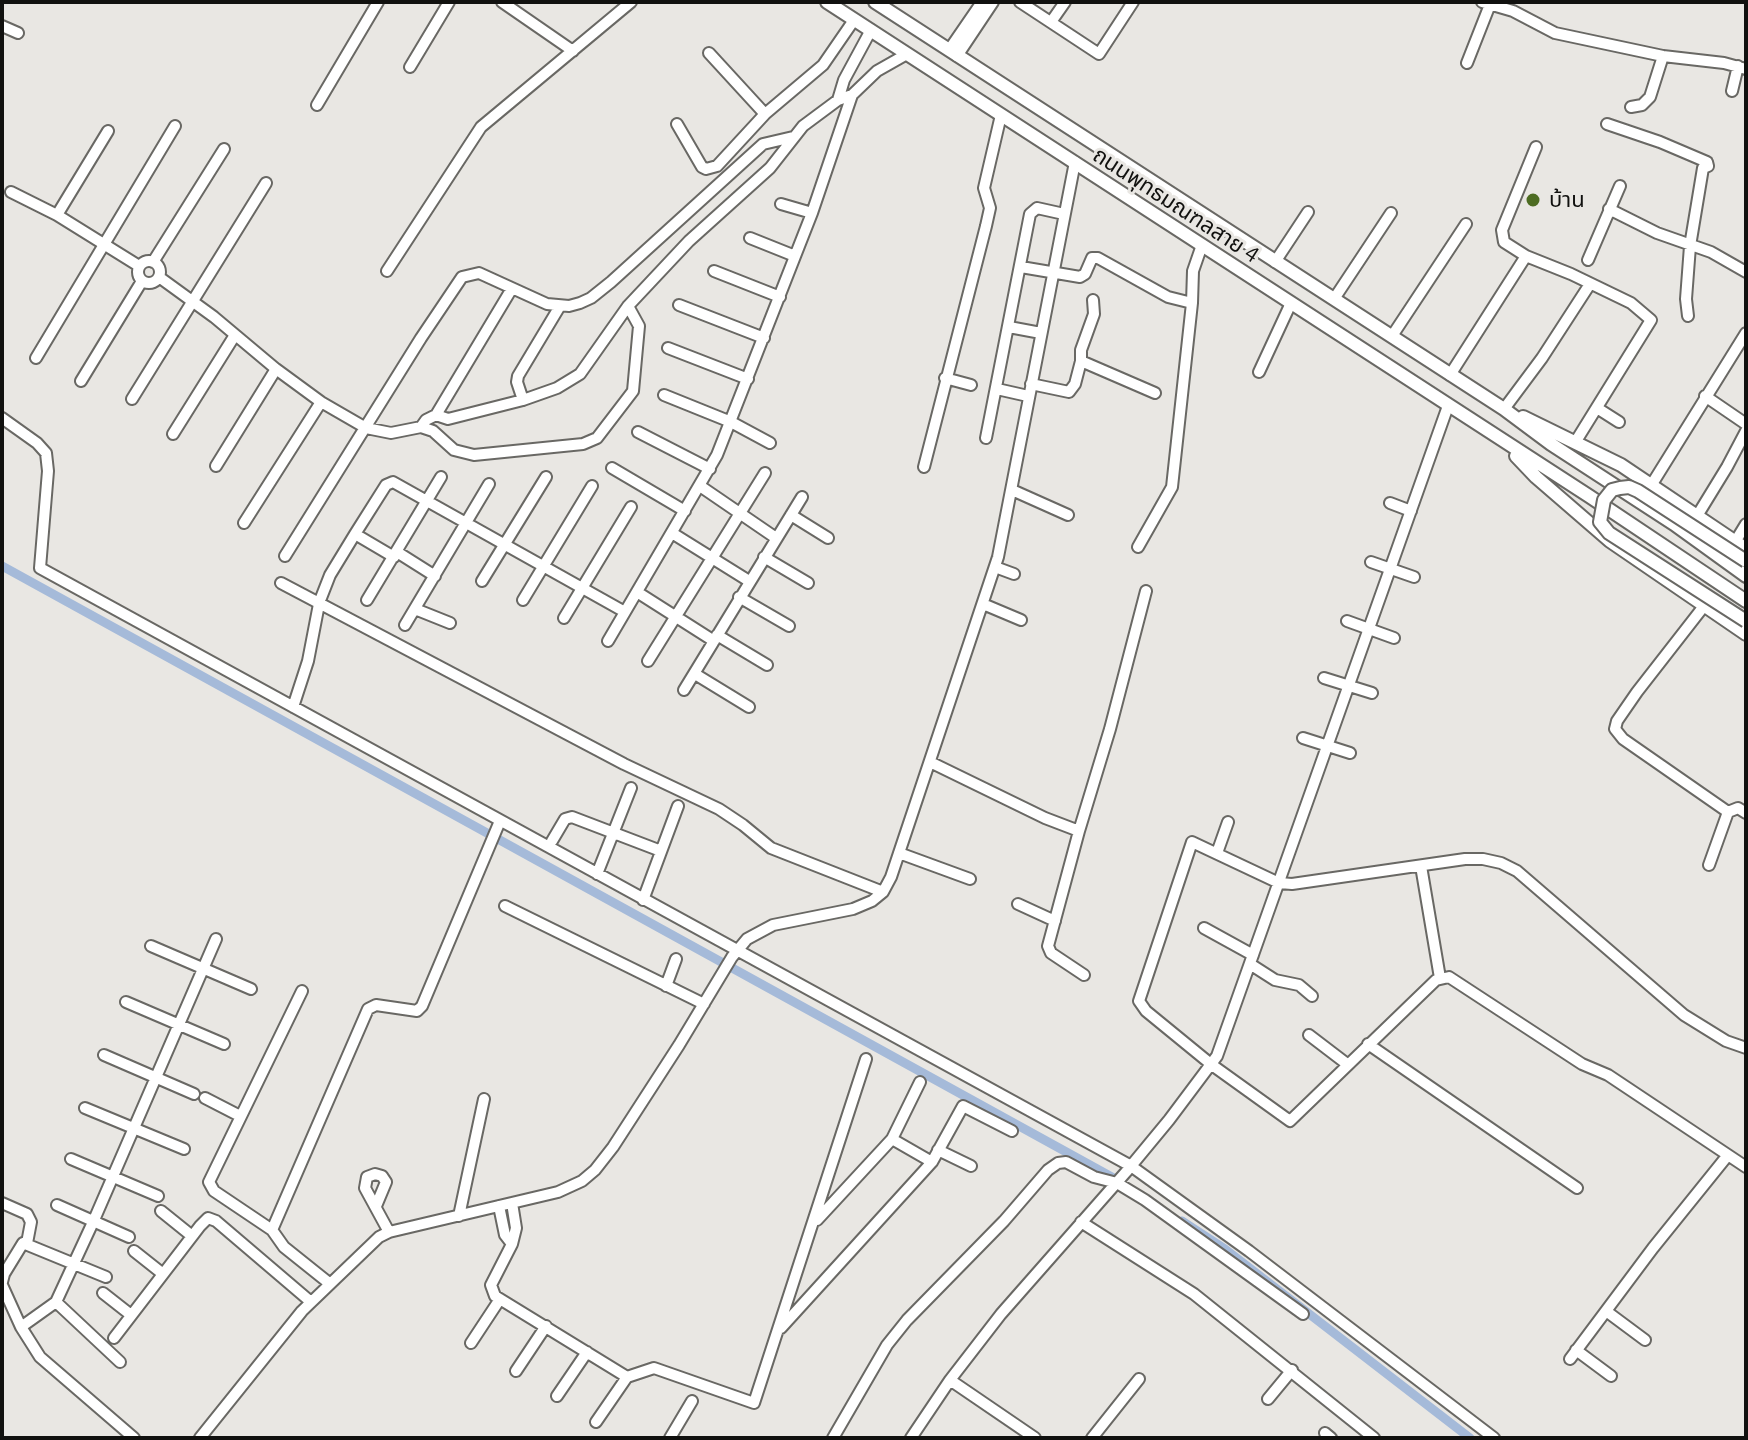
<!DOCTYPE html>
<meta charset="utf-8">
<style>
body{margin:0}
#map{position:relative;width:1748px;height:1440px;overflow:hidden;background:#e9e7e3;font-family:Ubuntu,sans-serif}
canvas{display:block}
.frame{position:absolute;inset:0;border:4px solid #11110f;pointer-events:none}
</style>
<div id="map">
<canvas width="1748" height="1440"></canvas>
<div class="frame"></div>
</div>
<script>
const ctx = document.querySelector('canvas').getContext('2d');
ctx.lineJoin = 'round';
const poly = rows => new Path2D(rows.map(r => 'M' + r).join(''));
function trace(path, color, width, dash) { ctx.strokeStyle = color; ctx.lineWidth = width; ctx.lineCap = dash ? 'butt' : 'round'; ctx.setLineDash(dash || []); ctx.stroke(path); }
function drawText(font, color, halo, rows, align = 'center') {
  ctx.font = font + ' Ubuntu,"Noto Sans Thai",sans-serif'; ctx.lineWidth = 6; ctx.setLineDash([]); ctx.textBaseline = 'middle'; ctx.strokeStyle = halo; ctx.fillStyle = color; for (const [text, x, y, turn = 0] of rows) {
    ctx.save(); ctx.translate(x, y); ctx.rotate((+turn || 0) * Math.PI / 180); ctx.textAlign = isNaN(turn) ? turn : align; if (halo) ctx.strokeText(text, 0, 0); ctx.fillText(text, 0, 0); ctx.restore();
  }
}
const canal = poly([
 [2,566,1119,1181],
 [1182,1221,1225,1249,1470,1438]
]);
const minor = poly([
 [502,2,573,51],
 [1020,2,1099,54,1133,2],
 [1482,2,1513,11,1555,33,1663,56,1724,63,1746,69],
 [1051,22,1065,2],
 [2,26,18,33],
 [949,50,982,2],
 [709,53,765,114],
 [957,56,993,2],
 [1467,63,1491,2],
 [410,67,449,2],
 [1732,91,1738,66],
 [838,100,844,80,871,30],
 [317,105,378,2],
 [1631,107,1642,105,1650,97,1663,56],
 [677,124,702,167,706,169,717,166,765,114,823,65,854,20],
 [1607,124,1660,142,1707,162,1708,166,1703,168,1690,246,1686,299,1688,316],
 [11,192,57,215,139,266],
 [781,204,812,213],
 [1609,209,1657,233,1711,252,1746,272],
 [57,215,108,131],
 [750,238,795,256],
 [1526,256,1571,274,1631,303,1651,320,1576,441],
 [1588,260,1620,186],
 '138 272a11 11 0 1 1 22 0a11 11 0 1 1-22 0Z',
 [153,262,224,149],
 [1275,262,1308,212],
 [1021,267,1080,277,1085,274,1092,258,1098,258,1168,297,1192,303,1193,271,1202,245],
 [387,271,481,127,631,2],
 [714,271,780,297],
 [159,277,214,317,276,369,321,402,366,428,391,433,421,427,433,431,454,450,474,455,583,444,597,438,633,391,639,326,628,306],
 [1334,299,1391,213],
 [679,305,764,338],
 [1009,327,1041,333],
 [1392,336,1466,224],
 [668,348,748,379],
 [36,358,175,126],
 [1081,361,1081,350,1094,314,1093,300],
 [1259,372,1291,303],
 [1450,375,1526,256,1504,242,1502,230,1536,147],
 [945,378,971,385],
 [81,381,142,281],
 [1031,384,1069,392,1075,384,1081,361,1155,393],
 [997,389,1028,396],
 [664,395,731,422,770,443],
 [1705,396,1746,424],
 [132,399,266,183],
 [523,400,517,382,518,376,560,306],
 [1597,408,1619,422],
 [1504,409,1542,358,1590,284],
 [436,415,511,290],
 [2,418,37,443,46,453,48,471,40,568,1131,1166,1249,1251,1494,1438],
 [421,427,426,420,436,415,448,419,523,400,557,388,580,374,628,306,689,241,770,168,803,126,838,100,852,95,877,71,907,54],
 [638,432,710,469],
 [173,434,235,335],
 [986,438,1030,214,1037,208,1064,214],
 [216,466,276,369],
 [924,467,986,226,990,208,984,188,1001,115],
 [612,468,685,511],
 [1652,484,1746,333],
 [700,486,776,538],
 [1012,490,1068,515],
 [1390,503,1411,511],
 [791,515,828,538],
 [1697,516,1727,467,1746,431],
 [244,523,321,402],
 [672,533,749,581],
 [355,534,394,557],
 [1735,542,1746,524],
 [1138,547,1172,487,1192,303],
 [397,552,435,576],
 [285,556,421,338,462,277,479,273,547,304,569,306,580,303,591,298,611,282,763,144,793,137],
 [764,557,808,583],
 [1371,562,1414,577],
 [995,567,1014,574],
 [482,581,546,477],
 [281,583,624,764,719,809,743,825,771,848,883,892],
 [637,592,714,641],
 [739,597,789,626],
 [321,598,330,575,355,534,386,485,393,482,625,612,608,641],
 [367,600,441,477],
 [523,600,592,486],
 [983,604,1021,620],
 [1704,606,1637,692,1617,721,1615,729,1623,739,1728,812,1709,865],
 [415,609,450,623],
 [625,612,717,455,812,213,852,95],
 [564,618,631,507],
 [1347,621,1394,638],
 [405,625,489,484],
 [717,635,767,665],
 [648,661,765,473],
 [695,674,749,707],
 [1324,678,1372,693],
 [684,690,802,497],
 [293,707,308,661,319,604],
 [1303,738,1350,753],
 [930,762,1045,818,1079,831],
 [1728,812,1738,808,1746,813],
 [552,841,565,819,572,817,661,851],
 [899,853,970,879],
 [1217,853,1228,822],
 [1421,866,1440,978],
 [597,874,631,788],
 [643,900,678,806],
 [1018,904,1055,921],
 [505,906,704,1004],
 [1204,928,1253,955],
 [151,946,251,989],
 [1250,964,1275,980,1299,985,1312,996],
 [1084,975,1051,953,1048,946,1079,831,1110,729,1146,591],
 [666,986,676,959],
 [302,991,209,1182,214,1191,272,1230,284,1247,329,1283],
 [126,1002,224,1044],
 [1309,1035,1347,1064],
 [1368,1044,1577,1188],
 [1746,1048,1726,1041,1684,1015,1517,871,1501,863,1483,859,1465,859,1292,884,1279,883,1192,842,1139,1001,1146,1011,1212,1065,1290,1121,1436,980,1449,977,1582,1064,1608,1075,1746,1167],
 [104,1055,194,1094],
 [205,1098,240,1116],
 [85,1108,184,1149],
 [892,1139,932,1162],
 [938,1150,971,1166],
 [71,1159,158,1196],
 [2,1203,27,1214,31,1222,27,1243],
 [57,1205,129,1237],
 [376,1206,386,1182,382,1176,375,1174,367,1177,365,1188,389,1232],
 [499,1206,505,1235,512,1244,516,1228,512,1203],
 [161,1211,192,1236],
 [459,1216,484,1099],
 [817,1220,892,1139,920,1082],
 [1081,1222,1194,1294,1374,1438],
 [272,1230,368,1009,376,1005,417,1011,422,1006,500,821],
 [512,1244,491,1285,495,1296,627,1377,654,1368,754,1403,866,1059],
 [134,1251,163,1274],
 [2,1282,4,1274,23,1243,106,1277],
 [2,1285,21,1327,40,1357,134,1438],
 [103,1293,131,1315],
 [56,1302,120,1362],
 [1606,1311,1645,1340],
 [21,1327,56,1302,94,1220,216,939],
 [781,1328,932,1162,963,1106,1012,1131],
 [114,1338,200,1226,208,1218,216,1221,311,1302],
 [471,1343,500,1299],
 [1576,1350,1611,1376],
 [1570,1359,1653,1248,1728,1155],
 [516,1371,546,1326],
 [950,1380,1035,1438],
 [557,1396,587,1352],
 [1268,1399,1292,1370],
 [596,1422,627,1377],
 [1325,1433,1331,1438],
 [200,1438,302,1311,379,1237,389,1232,558,1192,582,1181,595,1170,613,1147,679,1045,732,957,747,939,773,925,853,909,872,901,883,892,891,877,998,557,1075,162],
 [670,1438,692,1401],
 [833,1438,887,1345,907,1320,1004,1221,1048,1170,1058,1163,1066,1162,1094,1177,1117,1183,1145,1200,1303,1314],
 [911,1438,950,1380,1001,1314,1126,1172,1169,1120,1217,1056,1448,406],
 [1092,1438,1139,1379]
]);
const major = poly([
 [827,2,1589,496,1746,601],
 [875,2,1504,409,1551,444,1674,524,1746,576],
 [1523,417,1621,465,1746,549],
 [1516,456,1536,477,1610,541,1746,634]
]);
const majorBridge = poly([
 [1746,561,1638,491,1629,487,1620,488,1612,490,1604,500,1600,522,1609,533,1746,621]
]);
const markers = [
 [1533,200,8,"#4d6c22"]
];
const poiNames = [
 ["บ้าน",1549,200]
];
const streetNames = [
 ["ถนนพุทธมณฑลสาย 4",1176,205,33]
];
trace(canal, '#a5bad9', 9);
trace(minor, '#696864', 14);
trace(major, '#696864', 16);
trace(minor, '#fff', 10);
trace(major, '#fff', 12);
trace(majorBridge, '#696864', 16, []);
trace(majorBridge, '#fff', 12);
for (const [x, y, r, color] of markers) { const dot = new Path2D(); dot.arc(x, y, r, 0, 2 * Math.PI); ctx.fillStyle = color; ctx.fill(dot); trace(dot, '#e9e7e3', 3); }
drawText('22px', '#11110f', '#e9e7e3', poiNames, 'left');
drawText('22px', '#11110f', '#e9e7e3', streetNames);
</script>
